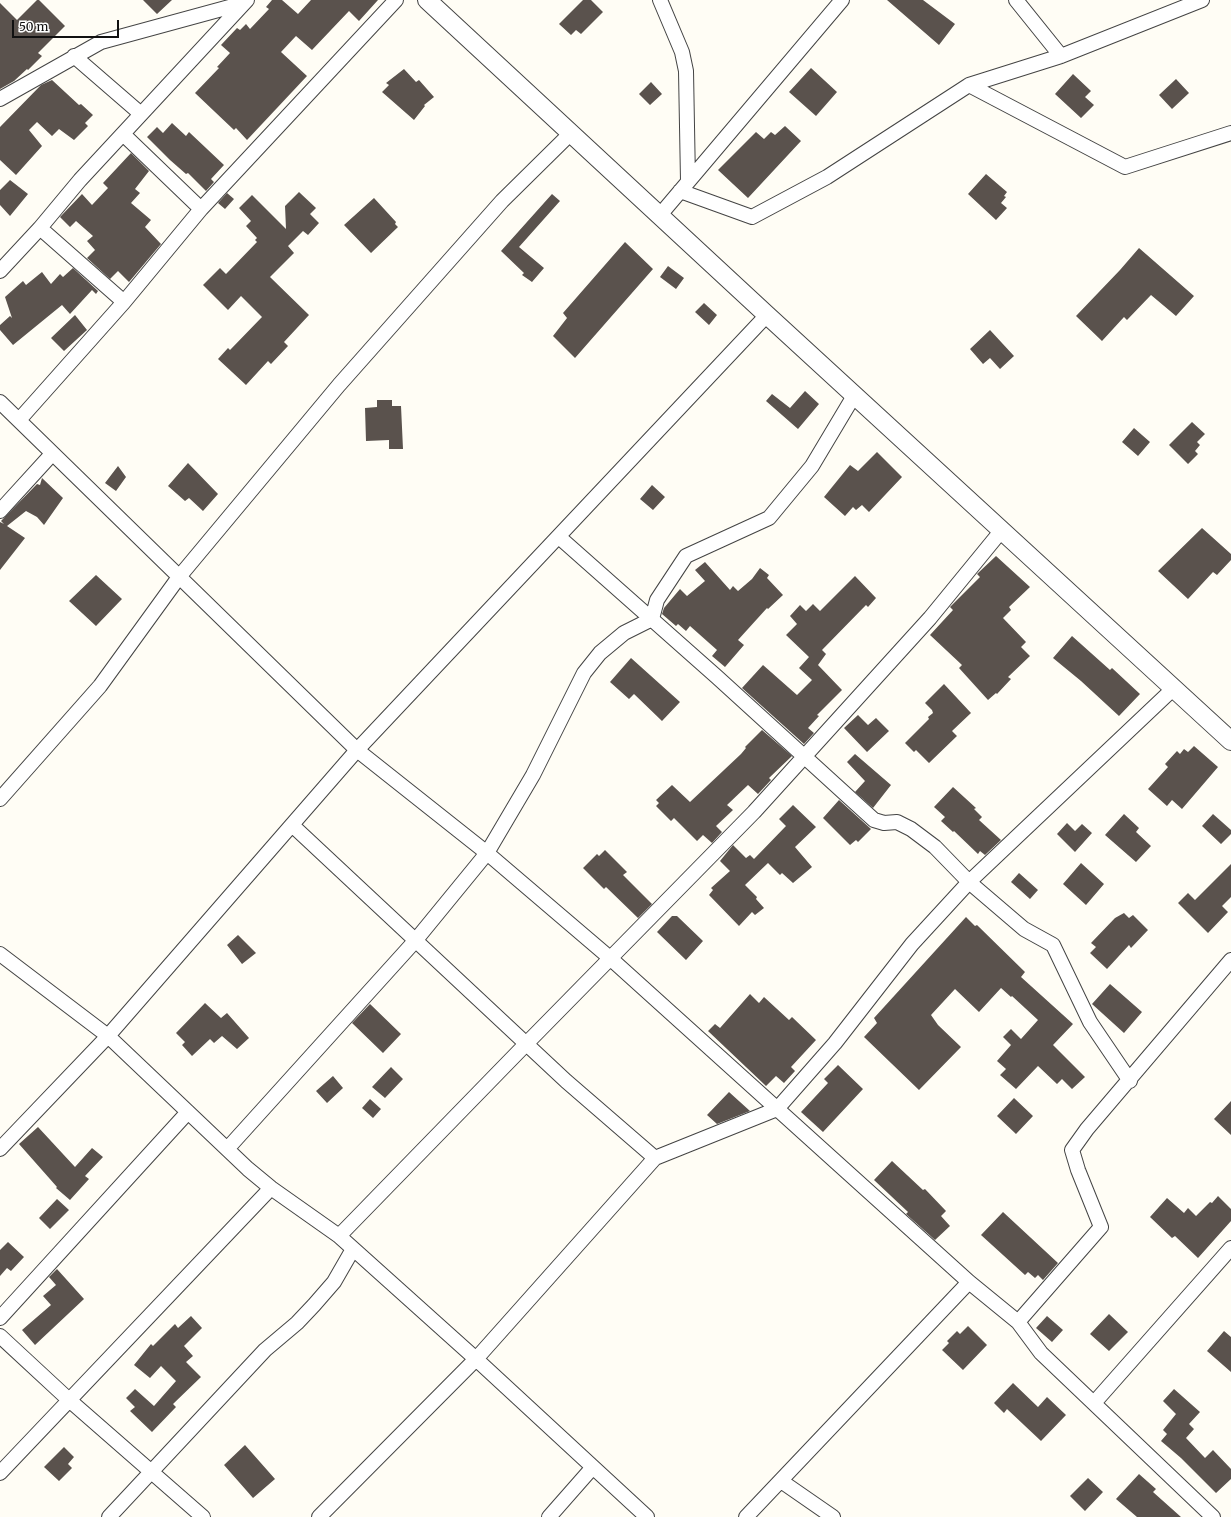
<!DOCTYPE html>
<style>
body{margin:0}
#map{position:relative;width:1231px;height:1517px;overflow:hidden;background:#fffdf5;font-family:Merriweather,serif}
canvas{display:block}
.scale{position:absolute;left:12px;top:20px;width:107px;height:18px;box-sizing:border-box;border:2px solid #111;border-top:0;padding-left:5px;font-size:12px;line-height:14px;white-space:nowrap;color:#111;-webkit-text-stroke:3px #fff;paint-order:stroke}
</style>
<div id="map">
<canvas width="1231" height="1517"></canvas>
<div class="scale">50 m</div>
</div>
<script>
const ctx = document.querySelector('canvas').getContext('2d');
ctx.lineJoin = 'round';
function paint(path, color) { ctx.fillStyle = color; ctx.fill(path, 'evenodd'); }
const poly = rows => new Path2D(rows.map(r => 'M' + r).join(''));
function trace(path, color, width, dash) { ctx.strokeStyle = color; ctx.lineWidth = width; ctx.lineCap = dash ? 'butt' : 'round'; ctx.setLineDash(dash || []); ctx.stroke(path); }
const building = poly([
 [37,0,39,0,65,26,38,53,42,56,28,70,27,69,14,81,0,89,0,3,17,20],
 [143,0,172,0,157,14],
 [272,0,282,0,298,14,311,0,378,0,359,21,349,11,312,50,296,36,281,52,307,76,247,140,236,128,234,130,195,93,219,68,217,67,230,53,221,45,237,28,240,30,246,24,250,29,269,9,266,7],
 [583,0,591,0,603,12,581,34,576,30,571,35,559,24],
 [887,0,923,0,955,24,939,45],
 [811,68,837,92,816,116,789,92],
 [404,69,416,82,419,80,434,97,424,105,425,106,414,120,382,92,389,85,386,83],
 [1073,74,1091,91,1085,97,1094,105,1081,118,1055,94],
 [1176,79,1189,93,1172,109,1159,95],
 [52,80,79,105,81,104,93,115,85,123,88,126,74,140,59,129,52,136,37,122,29,130,42,146,16,175,0,160,0,127,41,85],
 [651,82,662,94,650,105,639,94],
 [172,123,186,136,189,132,224,165,211,179,214,182,206,191,188,173,186,174,170,160,147,137,157,127,163,133],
 [785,126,801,141,748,198,718,170,756,132,764,139,771,132,775,135],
 [131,153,149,171,135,189,140,193,131,203,151,220,145,227,161,244,129,282,118,271,110,279,87,258,95,250,87,241,93,236,76,221,70,227,60,217,82,194,92,205,108,188,103,183],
 [986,174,1007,192,1004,196,1006,197,1001,203,1007,208,996,220,968,194],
 [10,180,28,194,10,216,0,205,0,190],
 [299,192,316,208,310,214,319,223,308,235,303,231,288,246,294,253,270,277,309,315,284,342,288,346,271,364,268,361,246,385,218,359,228,348,230,350,262,317,241,296,228,310,203,285,220,268,226,274,257,242,255,240,257,238,246,226,251,221,239,208,252,195,286,229,285,206],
 [227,193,234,199,225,209,218,203],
 [552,194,560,201,519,247,544,268,532,282,522,275,524,273,501,251],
 [374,198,396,222,395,224,398,227,371,253,344,225],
 [625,242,653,269,575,358,553,336,567,318,563,313],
 [1139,248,1194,296,1176,316,1151,295,1127,320,1124,317,1102,341,1076,316,1120,270],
 [668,266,684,278,676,289,660,277],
 [73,268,98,291,96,294,92,290,70,314,62,305,13,345,0,330,0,325,10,316,12,318,5,297,23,281,26,285,42,272,51,284,60,274,63,277],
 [704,303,717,315,709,325,695,312],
 [75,315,87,330,64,351,51,338],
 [990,330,1014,356,1000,369,990,358,983,364,970,349],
 [805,391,819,404,798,429,766,401,772,394,790,408],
 [377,400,392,400,392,406,401,406,403,449,389,449,389,440,366,441,365,408,377,407],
 [1192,422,1205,434,1197,442,1200,445,1195,451,1198,454,1188,464,1169,445],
 [1134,428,1150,442,1138,456,1122,442],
 [877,452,902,477,869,512,862,505,856,510,853,507,845,516,824,497,850,465,858,471],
 [188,463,218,494,203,511,189,498,185,501,168,486],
 [118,466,126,477,116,491,105,483],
 [42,478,63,498,44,525,37,517,26,511,7,526,25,538,0,570,0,522,4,524,1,521,37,484,40,485],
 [652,485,665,497,653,510,640,499],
 [1202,528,1231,554,1231,560,1217,575,1213,572,1188,599,1158,571],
 [996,556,1030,587,1009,607,1011,610,1003,618,1026,642,1021,647,1030,656,1008,677,1011,679,997,694,996,693,988,700,959,668,962,665,930,635,953,610,950,607,980,577,977,574],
 [705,562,730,590,733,586,738,591,752,579,760,568,769,575,767,578,783,595,768,609,767,608,738,640,744,645,725,667,712,656,717,650,690,626,686,631,678,624,676,626,662,614,664,608,680,589,687,596,705,581,695,570],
 [96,575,122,599,96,626,69,601],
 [855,576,876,598,868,607,866,605,822,650,826,654,818,665,842,690,817,715,819,716,808,728,814,733,804,744,742,688,763,665,797,695,812,680,799,668,809,657,786,635,797,624,790,616,800,605,806,611,813,604,820,611],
 [1072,636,1110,670,1112,668,1140,694,1119,716,1081,681,1053,658],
 [631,658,680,702,662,721,634,694,629,699,610,682],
 [944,684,971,713,952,731,957,736,929,763,916,750,914,752,905,743,929,719,928,717,933,713,932,710,925,703],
 [858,715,868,725,876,718,889,731,867,752,844,728],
 [762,730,792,756,769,778,771,780,758,794,748,785,727,805,733,810,716,826,722,832,712,843,703,835,697,841,674,818,671,821,656,806,659,803,656,800,672,785,690,802,741,754,746,748,745,747],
 [1194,746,1218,767,1182,809,1172,800,1167,806,1148,789,1168,767,1165,764,1177,751,1180,754,1184,749,1188,752],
 [855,754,891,785,873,808,855,792,865,781,847,762],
 [953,787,976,808,974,809,982,817,979,820,1001,840,985,855,980,851,978,854,954,831,953,832,941,821,945,817,934,807],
 [839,800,871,829,858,842,856,840,850,845,823,818],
 [793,805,816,827,795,847,812,867,793,883,782,873,780,875,768,863,745,885,757,897,756,899,764,908,755,915,752,912,739,926,709,895,713,890,711,888,730,871,720,861,733,845,746,858,750,855,754,859,786,826,779,819],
 [1124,814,1139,828,1136,832,1151,846,1136,862,1105,835],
 [1213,814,1231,830,1231,834,1221,844,1202,826],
 [1067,823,1075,831,1082,824,1092,833,1075,852,1057,834],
 [605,850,627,872,623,875,652,904,638,918,606,887,604,889,583,868,597,854,599,856],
 [1081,863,1104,884,1086,905,1063,884],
 [1231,864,1231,897,1222,906,1228,912,1208,933,1178,903,1188,893,1195,900],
 [1019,873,1038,890,1030,899,1011,882],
 [1124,913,1129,918,1133,915,1148,930,1131,948,1129,945,1107,969,1090,953,1096,947,1091,943,1115,918],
 [672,916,677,916,703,941,686,960,657,932],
 [966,917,975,926,977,925,1025,972,1021,977,1073,1024,1053,1045,1085,1077,1072,1089,1062,1079,1057,1084,1038,1066,1016,1089,1000,1075,1006,1069,997,1061,1011,1045,1003,1037,1011,1029,1021,1039,1038,1020,1012,996,1011,997,1001,988,979,1012,955,989,931,1015,938,1025,961,1047,919,1090,864,1037,877,1023,874,1018],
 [238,935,256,953,242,964,227,945],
 [1110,984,1142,1012,1124,1033,1092,1004],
 [750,994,759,1003,764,997,789,1020,792,1017,816,1040,791,1067,795,1071,784,1083,776,1076,766,1086,708,1031,715,1024,720,1028],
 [205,1003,221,1018,227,1013,249,1038,237,1049,222,1036,214,1043,210,1039,192,1056,182,1045,185,1042,176,1033],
 [370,1004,401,1034,383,1053,352,1023],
 [838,1065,863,1089,823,1132,801,1112,828,1083,824,1079],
 [391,1067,403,1079,385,1098,372,1087],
 [333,1076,343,1088,327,1103,316,1091],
 [729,1092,750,1111,717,1124,707,1115],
 [1014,1098,1033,1116,1016,1134,997,1116],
 [370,1099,381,1109,373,1118,362,1108],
 [1231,1101,1231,1135,1214,1119],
 [38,1127,75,1167,92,1148,103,1157,85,1176,89,1179,70,1200,56,1188,57,1187,19,1144],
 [892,1161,923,1190,925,1189,946,1211,941,1216,950,1226,935,1240,906,1214,908,1212,874,1180],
 [1218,1196,1231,1209,1231,1221,1198,1258,1175,1236,1172,1238,1150,1217,1167,1198,1184,1213,1188,1208,1196,1216,1210,1202,1212,1203],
 [57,1199,69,1210,50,1229,39,1218],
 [1003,1212,1058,1263,1043,1280,1038,1275,1035,1278,1028,1272,1025,1275,981,1235],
 [8,1242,24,1257,11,1271,7,1268,0,1276,0,1250],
 [57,1269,84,1299,35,1345,22,1330,51,1305,43,1296,56,1285,49,1277],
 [1109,1314,1128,1332,1109,1351,1090,1334],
 [191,1316,202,1328,184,1346,193,1356,186,1362,201,1377,173,1404,176,1407,152,1432,130,1411,135,1407,126,1398,135,1389,154,1406,176,1381,161,1366,150,1378,134,1365,151,1344,153,1346,175,1324,178,1328],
 [1047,1316,1063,1330,1052,1342,1036,1328],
 [968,1326,987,1345,963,1370,942,1350,949,1343,947,1341,957,1331,960,1334],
 [1224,1331,1231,1337,1231,1372,1207,1351],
 [1013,1383,1038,1407,1047,1397,1066,1415,1041,1441,1007,1409,1004,1413,994,1403],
 [1174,1389,1200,1412,1189,1424,1194,1429,1186,1438,1205,1458,1213,1450,1231,1469,1231,1479,1216,1493,1181,1458,1161,1441,1167,1434,1163,1430,1176,1414,1163,1401],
 [245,1445,275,1479,253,1498,224,1465],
 [64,1447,74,1457,68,1464,72,1468,59,1481,44,1467],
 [1139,1474,1156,1489,1153,1492,1181,1517,1137,1517,1116,1499],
 [1088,1478,1103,1492,1085,1511,1070,1496]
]);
const minor = poly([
 [660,0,682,52,686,71,688,181],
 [1016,0,1061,56],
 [74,56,141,114],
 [969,85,1125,167,1231,133],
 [0,99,101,42,244,3],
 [123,134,201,209],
 [680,191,752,217,827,177,969,85,1061,56,1202,0],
 [660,215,842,0],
 [40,228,124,302],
 [0,271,40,228,80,180,247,0],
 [0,402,357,750,487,853,610,958,969,1282,1018,1322,1041,1353,1213,1517],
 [19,420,124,302,201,209,396,0],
 [0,511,52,454],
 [559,537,717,677,874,820,884,823,897,822,911,829,935,847,969,882,1024,929,1053,945,1090,1022,1130,1081],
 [0,799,100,686,179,577,339,385,502,201,571,133],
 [292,825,566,1081,655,1158],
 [0,954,108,1036,248,1169,271,1188,339,1236,476,1359,647,1517],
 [228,1148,415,941,487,853,533,775,584,673,600,653,624,633,652,619,657,600,686,556,769,518,812,466,855,394],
 [0,1149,108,1036,357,750,767,315],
 [339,1236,526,1044,754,812,930,618,1002,530],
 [0,1318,188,1112],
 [1018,1322,1101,1227,1078,1170,1072,1150,1087,1129,1231,960],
 [0,1336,68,1399,203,1517],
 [1094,1403,1231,1248],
 [0,1473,271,1188],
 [781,1481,833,1517],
 [109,1517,265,1350,297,1323,314,1305,334,1282,353,1249],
 [319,1517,476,1359,655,1158,777,1109,835,1043,912,944,969,882,1174,688],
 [549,1517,593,1467],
 [746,1517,969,1282]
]);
const tertiary = poly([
 [427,0,767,315,1231,741]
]);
paint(building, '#5a524d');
trace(minor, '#444', 16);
trace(tertiary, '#444', 20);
trace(minor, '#fff', 14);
trace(tertiary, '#fff', 18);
</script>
